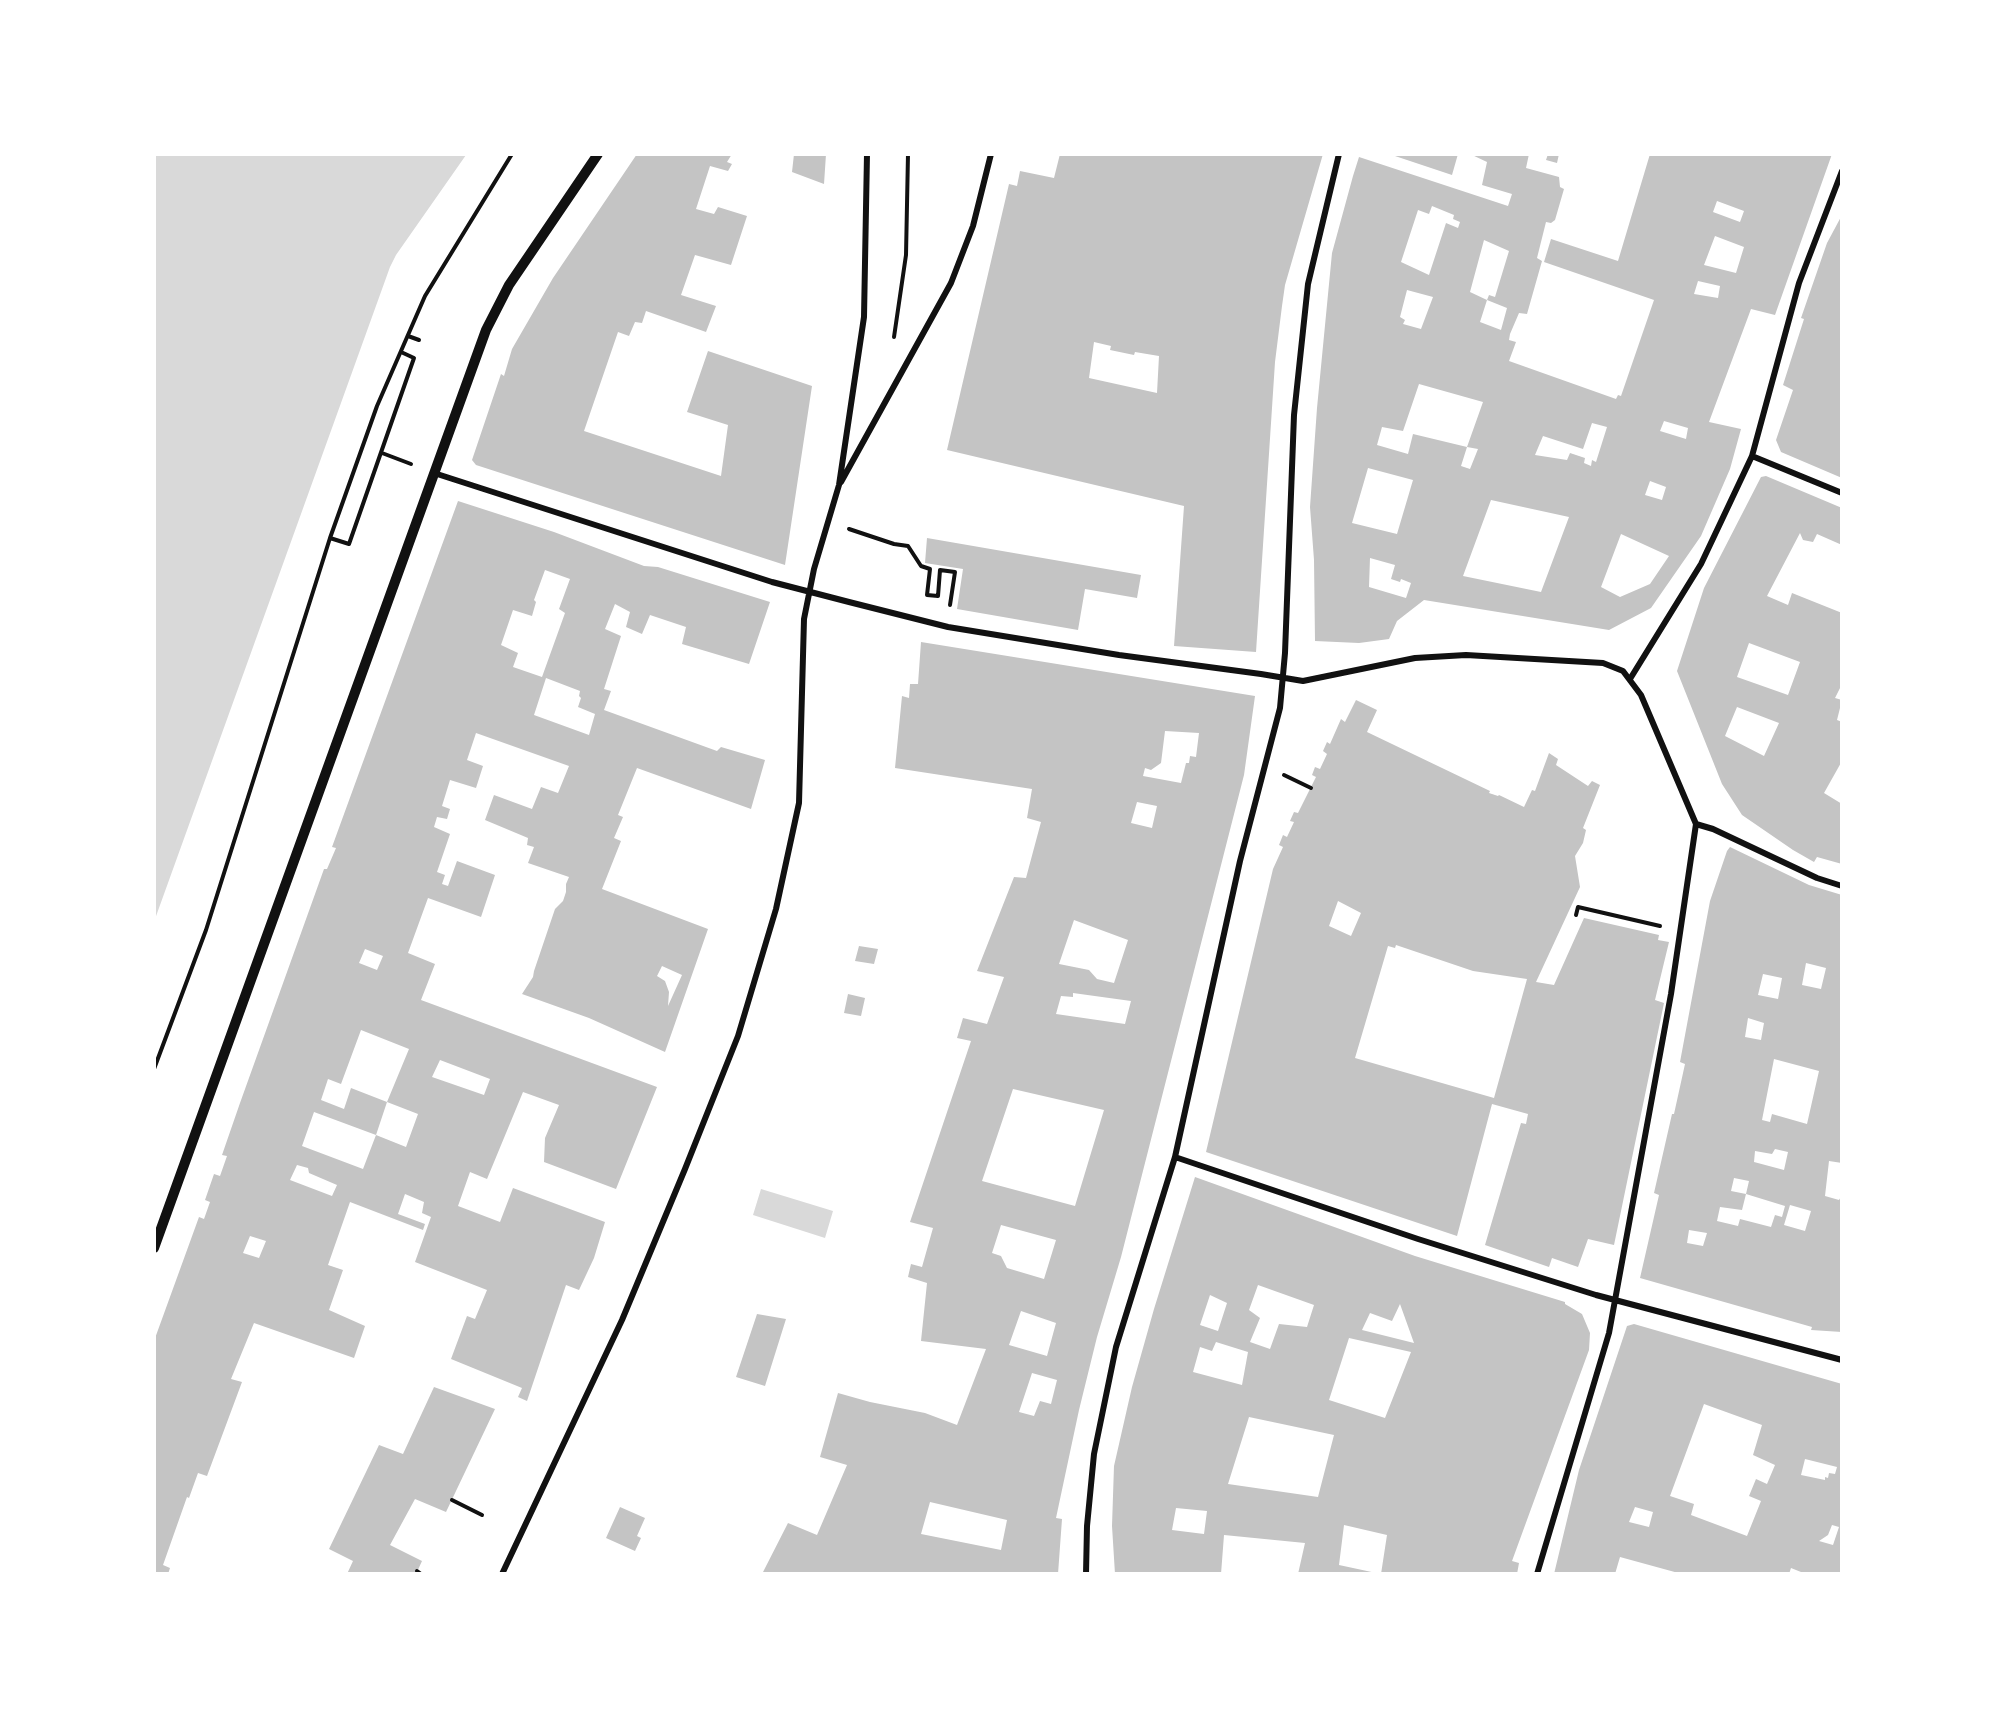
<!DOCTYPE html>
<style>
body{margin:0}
#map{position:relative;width:1996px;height:1728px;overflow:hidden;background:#fff;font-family:Lora,serif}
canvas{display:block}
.frame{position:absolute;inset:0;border:156px solid #fff;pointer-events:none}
</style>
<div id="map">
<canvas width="1996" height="1728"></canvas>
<div class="frame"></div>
</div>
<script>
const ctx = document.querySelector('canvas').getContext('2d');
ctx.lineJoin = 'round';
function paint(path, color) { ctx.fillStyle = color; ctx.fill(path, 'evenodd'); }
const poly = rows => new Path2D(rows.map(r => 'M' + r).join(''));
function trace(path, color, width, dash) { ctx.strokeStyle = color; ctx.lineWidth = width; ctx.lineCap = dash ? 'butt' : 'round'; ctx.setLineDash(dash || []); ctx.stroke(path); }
const water = poly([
 [155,154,466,155,396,255,390,267,155,919],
 [761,1189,833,1211,825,1238,753,1215]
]);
const building = poly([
 [637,154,732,154,727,162,732,164,728,171,710,166,696,209,714,214,718,207,747,216,731,265,695,255,681,295,716,306,706,332,646,311,642,323,635,322,629,336,618,332,584,431,721,476,728,425,687,412,708,351,812,386,785,565,476,465,472,460,501,374,504,376,512,349,553,278],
 [794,154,826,154,824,184,792,172],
 [1060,154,1323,154,1285,285,1282,306,1275,362,1256,652,1174,646,1184,506,947,450,1009,184,1017,186,1020,171,1054,178],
 [1094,342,1111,346,1110,350,1134,355,1135,352,1159,356,1157,393,1089,378],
 [1389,154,1458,154,1452,175],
 [1470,154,1529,154,1526,168,1559,177,1560,187,1564,189,1555,220,1551,223,1546,222,1537,258,1542,261,1527,314,1519,313,1510,334,1509,340,1516,342,1509,361,1616,399,1618,395,1621,396,1654,300,1544,262,1551,239,1618,261,1650,154,1832,154,1775,315,1751,309,1709,422,1741,429,1730,469,1701,536,1651,608,1609,630,1424,600,1397,621,1389,639,1359,643,1315,641,1314,560,1310,507,1317,408,1332,253,1353,176,1359,157,1508,206,1512,194,1482,185,1487,162],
 [1717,201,1744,211,1740,222,1713,212],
 [1432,206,1454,215,1453,219,1460,222,1458,228,1446,223,1429,275,1401,262,1418,210,1429,214],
 [1715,236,1744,247,1736,273,1704,265],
 [1484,240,1509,251,1495,297,1489,295,1487,300,1507,308,1501,330,1480,322,1487,300,1470,292],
 [1698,281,1720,286,1718,298,1694,294],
 [1407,290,1433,297,1421,329,1403,324,1405,320,1400,317],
 [1419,384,1483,402,1467,447,1478,449,1470,469,1461,466,1467,447,1413,434,1408,454,1377,445,1382,427,1403,431],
 [1664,421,1688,428,1686,439,1660,431],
 [1592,423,1607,427,1596,462,1592,460,1591,466,1584,463,1585,458,1570,453,1567,460,1535,455,1543,436,1583,449],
 [1368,468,1413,480,1397,534,1352,523],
 [1650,481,1666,487,1662,500,1645,495],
 [1491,500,1569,517,1541,592,1463,576],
 [1621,534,1669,556,1650,584,1620,597,1601,587],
 [1370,558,1395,565,1391,579,1400,582,1401,579,1411,583,1406,598,1369,587],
 [1548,154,1559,154,1557,163,1546,160],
 [1842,215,1842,478,1781,452,1776,440,1793,390,1783,385,1804,319,1801,318,1827,243],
 [1766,476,1842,508,1842,545,1817,534,1813,542,1803,540,1800,533,1767,596,1788,605,1792,593,1842,613,1842,684,1835,698,1842,700,1837,720,1842,722,1842,761,1824,793,1842,804,1842,864,1817,857,1814,862,1793,850,1742,815,1722,784,1677,671,1704,588,1761,477],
 [1749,643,1800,662,1788,695,1737,677],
 [1737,707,1779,723,1764,756,1725,736],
 [458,501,554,532,644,566,658,567,770,602,749,664,682,644,686,627,650,615,642,634,626,627,630,612,615,604,605,629,621,636,604,689,611,691,604,710,717,751,721,747,765,760,751,809,637,768,618,815,623,817,614,838,621,841,602,889,708,929,665,1052,589,1018,522,994,533,977,534,971,555,909,563,901,566,892,566,884,569,877,528,863,534,847,527,845,528,838,485,820,494,795,532,809,541,787,558,793,569,766,476,733,467,760,483,766,476,788,450,780,442,806,450,809,447,819,437,817,434,827,450,834,437,872,445,875,442,884,448,886,457,861,495,875,481,917,428,898,408,953,435,964,421,1000,657,1087,616,1189,544,1162,545,1138,559,1105,523,1092,487,1179,470,1172,458,1206,500,1222,513,1188,605,1222,594,1258,579,1290,566,1285,527,1401,518,1397,522,1388,451,1359,467,1316,475,1319,487,1290,415,1262,431,1217,422,1213,424,1202,405,1194,398,1214,425,1224,423,1230,350,1202,328,1265,343,1270,329,1310,365,1326,354,1358,254,1323,231,1379,242,1382,207,1476,198,1473,189,1498,187,1497,163,1565,170,1568,168,1574,154,1574,154,1341,199,1217,204,1219,210,1202,205,1200,214,1174,220,1176,227,1156,222,1155,240,1103,324,869,327,869,336,848,332,847],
 [545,570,570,579,559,609,565,613,542,677,513,667,518,653,501,645,513,610,532,616,536,602,534,600],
 [546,678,580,691,579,696,581,698,578,707,595,714,589,735,534,715],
 [365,949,383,956,377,970,359,963],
 [662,966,682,975,668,1006,669,992,665,981,657,976],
 [361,1030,409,1049,387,1102,351,1088,344,1109,321,1100,328,1079,341,1084],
 [440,1060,490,1079,484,1095,432,1077],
 [387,1102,418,1114,406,1147,376,1135,363,1169,302,1146,314,1112,376,1135],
 [297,1165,308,1168,309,1173,337,1185,332,1196,290,1180],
 [250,1236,266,1241,259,1258,243,1253],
 [927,538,1141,575,1137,598,1085,589,1078,630,957,609,963,569,925,563],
 [921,642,1255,696,1244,775,1121,1257,1097,1337,1079,1410,1056,1518,1062,1519,1058,1574,762,1574,788,1523,817,1535,847,1465,820,1457,838,1393,870,1402,925,1413,957,1425,986,1349,921,1341,927,1283,908,1277,911,1264,922,1267,933,1228,910,1222,971,1041,957,1038,963,1018,987,1024,1004,977,977,971,1014,877,1026,878,1041,822,1027,818,1032,789,895,768,902,696,909,698,910,684,918,684],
 [1165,731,1199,733,1196,757,1190,756,1189,763,1186,763,1181,783,1143,776,1145,768,1151,770,1161,763],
 [1137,802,1157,806,1152,828,1131,823],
 [1074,920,1128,940,1114,983,1097,979,1089,970,1059,964],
 [1073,993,1131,1001,1125,1024,1056,1014,1061,996,1073,997],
 [1013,1089,1104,1110,1075,1206,982,1181],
 [1001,1225,1056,1240,1044,1279,1007,1268,1001,1256,992,1253],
 [1021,1311,1056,1323,1047,1356,1009,1345],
 [1032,1373,1057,1380,1051,1404,1040,1401,1034,1416,1019,1412],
 [930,1502,1007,1520,1001,1550,921,1534],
 [1356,700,1377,710,1367,732,1490,791,1489,793,1498,796,1499,795,1524,807,1532,790,1535,791,1549,753,1558,759,1556,765,1588,786,1592,781,1600,785,1583,828,1586,830,1583,843,1575,856,1580,887,1536,982,1554,985,1584,918,1659,935,1658,940,1669,942,1655,1000,1664,1003,1614,1245,1588,1239,1578,1267,1552,1258,1549,1267,1485,1245,1521,1123,1526,1124,1528,1114,1492,1104,1457,1236,1206,1152,1273,869,1283,847,1279,845,1283,835,1287,837,1294,822,1290,821,1294,812,1298,813,1316,777,1312,775,1315,767,1320,769,1327,754,1323,751,1327,742,1330,744,1341,719,1345,722],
 [1338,901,1361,913,1351,936,1329,926],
 [1396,945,1473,971,1527,979,1494,1098,1355,1058,1388,946,1395,948],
 [1730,847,1809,885,1842,895,1842,1163,1829,1161,1825,1196,1839,1200,1842,1195,1842,1332,1811,1330,1812,1327,1640,1278,1659,1195,1654,1193,1672,1114,1674,1114,1685,1064,1680,1062,1710,901,1727,851],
 [1806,963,1826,968,1821,989,1802,985],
 [1763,974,1782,978,1778,999,1758,995],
 [1748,1018,1764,1023,1761,1040,1745,1037],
 [1774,1059,1819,1071,1807,1124,1772,1114,1770,1122,1762,1120],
 [1775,1149,1788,1152,1784,1170,1754,1162,1755,1151,1772,1154],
 [1734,1178,1749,1181,1746,1194,1785,1206,1782,1217,1775,1215,1771,1227,1740,1219,1738,1226,1717,1221,1720,1207,1742,1210,1746,1194,1731,1191],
 [1790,1205,1811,1211,1805,1231,1784,1225],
 [1689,1230,1707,1233,1703,1246,1687,1243],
 [859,946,878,949,874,964,855,961],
 [848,994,865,998,861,1016,844,1013],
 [1195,1177,1415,1256,1565,1302,1565,1304,1582,1314,1590,1333,1589,1350,1512,1561,1519,1563,1517,1574,1381,1574,1387,1535,1344,1525,1339,1565,1381,1574,1298,1574,1305,1543,1224,1535,1221,1574,1115,1574,1112,1526,1114,1466,1132,1387,1154,1309],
 [1258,1285,1314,1305,1307,1327,1279,1324,1270,1349,1250,1342,1260,1318,1249,1310],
 [1210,1295,1227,1303,1218,1331,1200,1325],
 [1400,1304,1414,1343,1362,1330,1370,1313,1392,1321],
 [1349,1338,1411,1352,1385,1418,1329,1400],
 [1216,1342,1248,1352,1242,1385,1193,1372,1200,1347,1212,1351],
 [1249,1417,1334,1435,1318,1497,1228,1484],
 [1176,1508,1207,1511,1204,1534,1172,1530],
 [757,1314,786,1319,765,1386,736,1377],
 [1634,1324,1842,1384,1842,1574,1806,1574,1791,1568,1789,1574,1682,1574,1620,1557,1615,1574,1554,1574,1579,1470,1627,1326],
 [1704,1404,1762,1425,1753,1455,1775,1465,1767,1484,1756,1479,1749,1496,1761,1501,1747,1536,1691,1515,1694,1504,1670,1496],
 [1805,1459,1837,1467,1835,1474,1829,1473,1828,1478,1825,1477,1825,1480,1801,1475],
 [1635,1507,1653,1512,1649,1527,1629,1522],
 [1832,1525,1839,1527,1833,1545,1819,1541,1828,1535],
 [434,1387,495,1409,446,1512,415,1499,390,1545,422,1561,416,1574,347,1574,353,1561,329,1549,379,1445,403,1454],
 [620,1507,645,1518,637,1536,641,1538,635,1551,606,1538]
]);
const path = poly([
 [408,336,419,340],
 [894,337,906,255,908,154],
 [382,453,411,464],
 [849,529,894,544,908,546,921,566,930,569,927,595,938,596,940,570,955,572,950,605],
 [330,538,349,544,414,358,401,352],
 [1284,775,1311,788],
 [1576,915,1578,907,1660,926],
 [154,1069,206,930,330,538,377,406,425,296,512,154],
 [452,1500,482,1515],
 [417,1571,421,1574]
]);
const minor = poly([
 [1752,456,1842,493],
 [434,473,772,582,849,602,948,627,1119,655,1261,674,1303,681,1415,658,1466,655,1603,663,1623,671,1641,695,1696,824],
 [841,482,951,283,973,226,991,154],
 [1630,679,1701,564,1752,456,1799,283,1842,171],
 [1696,824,1713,829,1817,878,1842,886],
 [1175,1157,1418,1239,1596,1295,1842,1360],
 [502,1574,622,1320,685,1169,738,1036,776,909,799,803,804,619,814,569,839,485,864,317,867,154],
 [1086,1574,1087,1526,1094,1454,1116,1347,1175,1157,1240,861,1280,708,1285,653,1294,415,1308,284,1339,154],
 [1537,1574,1609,1333,1671,994,1696,824]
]);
const tertiary = poly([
 [154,1248,486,330,509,285,598,154]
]);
paint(water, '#d9d9d9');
paint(building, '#c4c4c4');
trace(path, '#111', 4);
trace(minor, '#111', 6);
trace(tertiary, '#111', 10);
</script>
